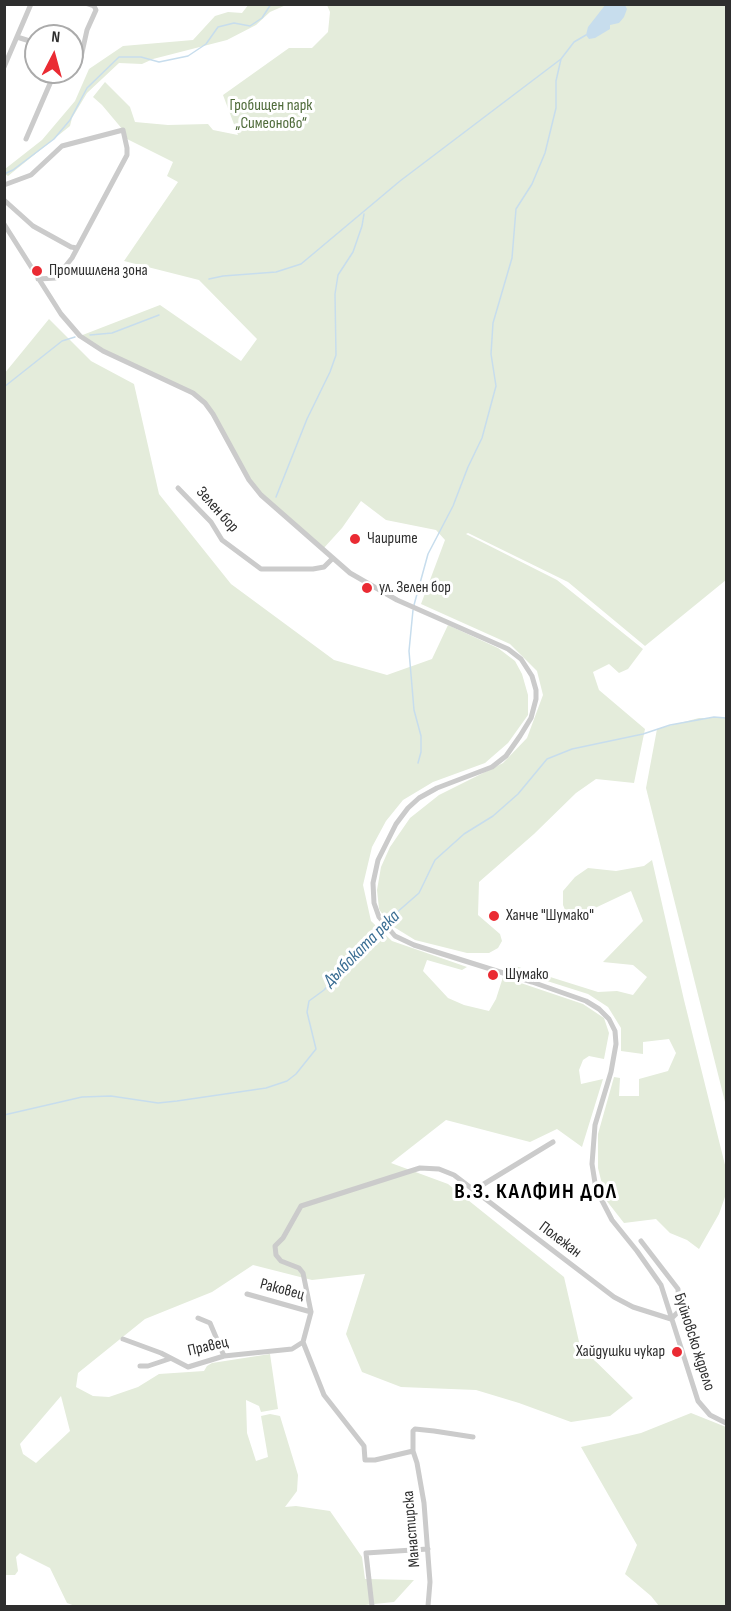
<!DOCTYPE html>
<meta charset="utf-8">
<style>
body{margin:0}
#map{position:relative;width:731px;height:1611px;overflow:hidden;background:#fff;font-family:"Sofia Sans Condensed",sans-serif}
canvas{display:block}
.frame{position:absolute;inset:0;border:6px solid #2e2e2e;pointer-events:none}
.north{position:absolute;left:24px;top:24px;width:60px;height:60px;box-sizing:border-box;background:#fff;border:2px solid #ababab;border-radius:50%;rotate:6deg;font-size:16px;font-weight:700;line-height:24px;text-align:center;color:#2e2e2e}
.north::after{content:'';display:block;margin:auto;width:21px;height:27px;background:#ea2b33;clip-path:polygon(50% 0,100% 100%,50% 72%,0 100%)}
</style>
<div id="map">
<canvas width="731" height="1611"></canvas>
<div class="frame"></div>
<div class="north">N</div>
</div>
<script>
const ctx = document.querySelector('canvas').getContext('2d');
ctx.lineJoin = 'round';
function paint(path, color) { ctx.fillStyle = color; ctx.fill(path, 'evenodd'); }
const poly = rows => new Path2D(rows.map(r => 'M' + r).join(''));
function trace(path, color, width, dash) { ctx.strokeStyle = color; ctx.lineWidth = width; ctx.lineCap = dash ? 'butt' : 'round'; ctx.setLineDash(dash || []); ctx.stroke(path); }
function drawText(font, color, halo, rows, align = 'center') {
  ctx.font = font + ' "Sofia Sans Condensed",sans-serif'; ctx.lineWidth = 6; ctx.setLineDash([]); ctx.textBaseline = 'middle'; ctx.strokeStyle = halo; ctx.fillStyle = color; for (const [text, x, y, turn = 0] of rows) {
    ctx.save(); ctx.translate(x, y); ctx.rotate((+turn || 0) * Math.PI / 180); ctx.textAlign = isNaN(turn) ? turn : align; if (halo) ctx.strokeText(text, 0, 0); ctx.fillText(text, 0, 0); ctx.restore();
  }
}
const green = poly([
 [249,4,286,5,270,12,256,25,227,40,153,59,142,64,119,63,87,93,72,118,70,126,8,176,5,174,5,169,42,140,75,101,89,69,123,46,193,40,215,16,228,12,242,13],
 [327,5,726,5,726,580,645,646,568,582,468,533,466,534,557,580,643,649,628,669,619,673,609,664,593,672,599,690,645,729,634,783,596,779,576,793,534,834,479,882,478,915,500,934,502,941,498,948,489,953,467,953,415,940,389,924,379,909,377,890,381,867,390,847,410,818,439,795,503,763,527,738,543,695,537,671,510,644,421,604,445,540,436,530,386,520,361,501,342,528,323,549,261,495,249,480,213,414,193,393,103,351,80,336,160,305,241,361,257,339,199,280,124,261,178,182,167,176,173,162,125,138,123,130,102,105,93,97,105,82,130,107,135,122,168,125,208,124,213,130,238,135,223,95,289,48,312,48,328,32,330,12],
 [49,319,91,361,134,384,159,494,231,584,334,660,387,675,432,659,448,625,498,648,515,661,522,674,528,695,528,715,508,743,485,763,433,782,403,800,386,821,372,847,363,885,371,921,392,941,467,967,462,970,427,960,423,971,448,998,464,1005,489,1011,496,999,503,977,583,1004,604,1018,609,1033,604,1059,589,1056,583,1060,579,1070,581,1084,603,1079,582,1147,557,1129,530,1142,446,1120,391,1163,448,1184,564,1277,580,1346,633,1398,610,1416,571,1422,519,1403,476,1390,401,1387,362,1372,346,1334,365,1274,312,1280,253,1265,212,1292,145,1319,78,1373,76,1387,93,1396,109,1397,138,1387,159,1374,204,1371,207,1366,212,1363,270,1354,278,1409,261,1412,259,1406,246,1400,247,1433,256,1461,268,1457,261,1416,270,1414,280,1416,298,1475,297,1491,285,1507,296,1506,330,1511,362,1557,365,1579,414,1580,394,1602,355,1606,75,1606,67,1603,50,1568,20,1553,16,1557,18,1571,15,1575,5,1575,4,374],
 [61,1396,70,1431,36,1463,23,1454,20,1444],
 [699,718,726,718,726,1106,646,788,657,729],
 [652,860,684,1000,726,1169,726,1194,719,1214,699,1249,687,1240,670,1233,656,1219,624,1223,606,1200,598,1168,598,1134,614,1077,620,1078,619,1096,639,1096,639,1079,668,1071,676,1053,669,1039,643,1042,643,1054,621,1051,621,1028,608,1007,588,994,503,967,512,965,598,992,617,991,633,995,647,977,633,965,603,962,643,921,631,891,578,916,568,917,563,905,563,891,575,877,588,868,616,871,644,866],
 [691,1413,726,1427,726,1606,659,1606,651,1596,625,1574,637,1545,581,1447,641,1433]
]);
const water = poly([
 [606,4,625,5,627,9,624,17,619,23,610,25,610,29,595,38,589,39,586,35,588,27]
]);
const stream = poly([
 [4,174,13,170,54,139,70,120,87,88,119,57,141,57,159,62,188,56,206,44,218,27,234,23,250,26,262,18,271,4],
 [209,279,223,276,276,272,301,264,400,181,561,59],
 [90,335,112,333,159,315],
 [4,387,62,341,75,337],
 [276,497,307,419,330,372,336,355,335,294,338,275,353,252,362,226,364,214],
 [414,605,428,554,453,506,468,467,482,438,496,386,491,354,493,323,512,258,516,209,532,184,545,153,556,108,556,81,561,59,574,42,586,35],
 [413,610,409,651,414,710,421,736,421,752,418,763],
 [387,921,419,893,435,860,464,834,493,816,518,794,547,759,572,749,643,734,670,725,714,717,726,718],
 [4,1115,82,1097,111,1096,158,1103,177,1101,266,1088,287,1081,296,1074,316,1049,307,1012,309,1001,324,990,339,974,362,944,383,924]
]);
const minor = poly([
 [17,37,36,43],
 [72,57,78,59,81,57,87,30,96,10,94,6,88,4],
 [4,67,31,4],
 [26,139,55,72],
 [4,185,31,175,62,146,123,130,127,148,127,155,72,258,56,278,38,279],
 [4,200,33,226,71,247,77,248],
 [4,224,61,314,80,336,103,351,193,393,205,403,213,414,249,480,261,495,350,573,397,600,508,649,521,659,532,676,536,690,536,699,531,718,520,736,506,756,492,767,437,788,419,798,408,808,396,824,378,860,373,883,374,903,379,917,395,936,414,945,532,982,586,1001,599,1009,609,1019,615,1031,616,1044,611,1072,595,1125,592,1164,596,1189,612,1220,637,1251,661,1285,698,1401,710,1415,726,1423],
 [178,488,211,522,222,540,261,569,313,569,324,567,333,558],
 [474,1190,553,1142],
 [641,1241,678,1289,679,1311,671,1319],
 [247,1294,311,1312],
 [198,1318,210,1323,224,1356],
 [123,1339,161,1353,188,1367,224,1356,292,1349,303,1342],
 [140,1366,148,1366,169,1359],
 [413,1451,375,1460,365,1460,364,1446,324,1395,303,1342,311,1312,303,1273,299,1268,281,1261,276,1255,275,1246,283,1238,301,1206,420,1168,439,1169,454,1175,614,1297,633,1307,671,1319],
 [372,1606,366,1553,428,1549],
 [428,1606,430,1582,424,1503,417,1463,413,1451,413,1431,415,1429,434,1431,473,1437]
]);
const markers = [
 [37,271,6,"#ea2b33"],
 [355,539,6,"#ea2b33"],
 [367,588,6,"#ea2b33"],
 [494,916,6,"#ea2b33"],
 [493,975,6,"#ea2b33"],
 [677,1352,6,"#ea2b33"]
];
const parkNames = [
 ["Гробищен парк",271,106],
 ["„Симеоново“",271,124]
];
const poiNames = [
 ["Промишлена зона",49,271],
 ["Чаирите",367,539],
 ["ул. Зелен бор",379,588],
 ["Ханче \"Шумако\"",506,916],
 ["Шумако",505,975],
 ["Хайдушки чукар",665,1352,"right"]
];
const streetNames = [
 ["Зелен бор",217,510,48],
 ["Полежан",560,1240,37],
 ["Раковец",282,1290,15],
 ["Буйновско ждрело",694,1342,72],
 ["Правец",208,1347,-13],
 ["Манастирска",412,1529,-95]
];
const waterNames = [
 ["Дълбоката река",362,949,-45]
];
const districtNames = [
 ["В.З. КАЛФИН ДОЛ",536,1192]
];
paint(green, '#e4ecdb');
paint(water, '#c7dded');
trace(stream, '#c7dded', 1.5);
trace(minor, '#cbcbcb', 5);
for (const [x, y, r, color] of markers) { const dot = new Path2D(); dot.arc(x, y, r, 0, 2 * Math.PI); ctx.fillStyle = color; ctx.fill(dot); trace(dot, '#fff', 2); }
drawText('16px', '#4f6b3a', '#fff', parkNames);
drawText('16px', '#2e2e2e', '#fff', poiNames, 'left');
drawText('16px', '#2e2e2e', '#fff', streetNames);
drawText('italic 18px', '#3a6d93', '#fff', waterNames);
ctx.letterSpacing = '1.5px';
drawText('bold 22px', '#000', '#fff', districtNames);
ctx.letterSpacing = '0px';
</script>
